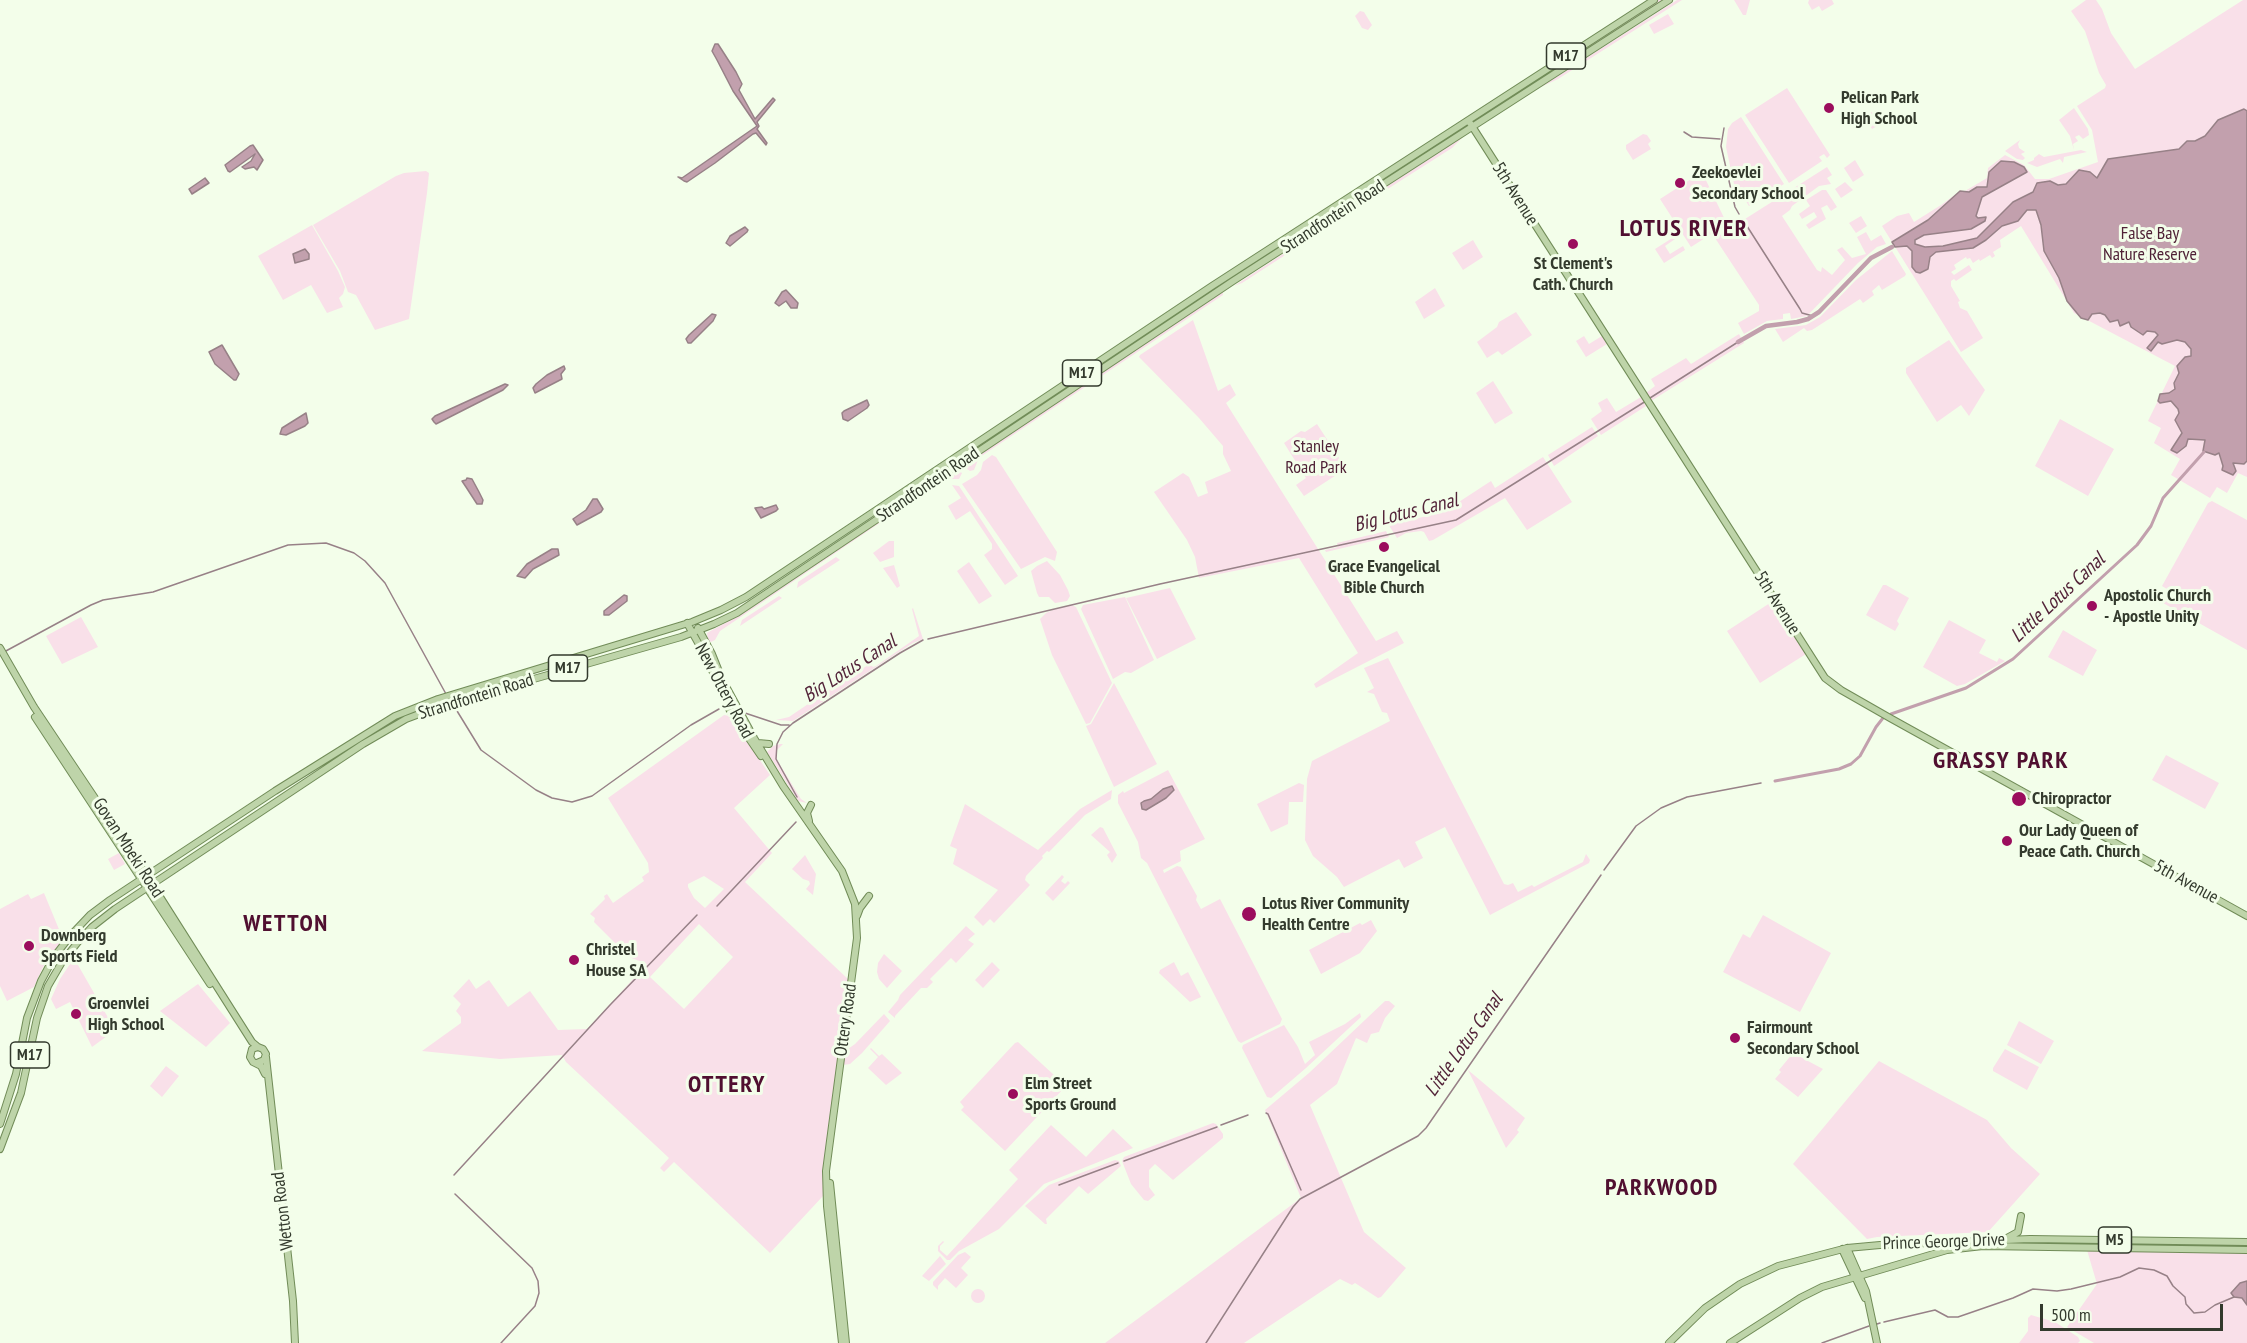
<!DOCTYPE html>
<style>
body{margin:0}
#map{position:relative;width:2247px;height:1343px;overflow:hidden;background:#f3feea;font-family:"PT Sans Narrow",sans-serif}
canvas{display:block}
.scale{position:absolute;left:2040px;top:1304px;width:183px;height:27px;box-sizing:border-box;border:3px solid #333a2d;border-top:0;padding-left:8px;font-size:18px;line-height:21px;white-space:nowrap;color:#333a2d;-webkit-text-stroke:4px #f3feea;paint-order:stroke}
</style>
<div id="map">
<canvas width="2247" height="1343"></canvas>
<div class="scale">500 m</div>
</div>
<script>
const ctx = document.querySelector('canvas').getContext('2d');
ctx.lineJoin = 'round';
function paint(path, color) { ctx.fillStyle = color; ctx.fill(path, 'evenodd'); }
const poly = rows => new Path2D(rows.map(r => 'M' + r).join(''));
function trace(path, color, width, dash) { ctx.strokeStyle = color; ctx.lineWidth = width; ctx.lineCap = dash ? 'butt' : 'round'; ctx.setLineDash(dash || []); ctx.stroke(path); }
function drawText(font, color, halo, rows, align = 'center') {
  ctx.font = font + ' "PT Sans Narrow",sans-serif'; ctx.lineWidth = 6; ctx.setLineDash([]); ctx.textBaseline = 'middle'; ctx.strokeStyle = halo; ctx.fillStyle = color; for (const [text, x, y, turn = 0] of rows) {
    ctx.save(); ctx.translate(x, y); ctx.rotate((+turn || 0) * Math.PI / 180); ctx.textAlign = isNaN(turn) ? turn : align; if (halo) ctx.strokeText(text, 0, 0); ctx.fillText(text, 0, 0); ctx.restore();
  }
}
const green = poly([
 [1657,0,1667,0,1477,120,1476,118,1573,54],
 [1677,0,1682,0,1558,79,1541,87],
 [1734,0,1750,0,1746,15,1743,15],
 [1809,0,1832,0,1834,4,1822,11,1819,6,1812,10,1808,3],
 [2086,0,2096,0,2102,9,2111,33,2135,69,2243,0,2247,0,2247,477,2238,473,2227,493,2217,487,2210,498,2171,475,2180,459,2154,443,2161,428,2148,421,2175,366,2074,313,2021,226,2000,240,2001,247,1993,252,1995,256,1992,258,1990,255,1980,261,1979,259,1973,263,1970,258,1967,259,1966,257,1954,265,1956,269,1951,272,1954,275,1969,265,1972,270,1956,281,1954,279,1951,281,1951,286,1960,301,1958,302,1960,308,1967,311,1983,338,1961,352,1882,226,1897,216,1909,213,1914,222,1941,205,1960,191,1965,191,1987,178,1988,168,2005,155,2024,165,2035,179,2049,179,2098,162,2092,130,2077,106,2105,88,2106,85,2099,73,2085,31,2071,11],
 [1360,11,1364,12,1372,25,1368,30,1362,28,1355,16],
 [1668,14,1674,24,1654,34,1649,25],
 [1787,88,1830,155,1827,158,1824,154,1819,157,1822,161,1789,183,1745,115],
 [2074,108,2088,129,2089,135,2083,139,2079,135,2075,137,2078,141,2073,144,2074,150,2070,136,2059,120],
 [1872,112,1879,125,1872,129,1864,116],
 [1741,117,1784,184,1749,206,1742,195,1737,198,1726,147,1728,129,1732,123],
 [1462,127,1463,130,1314,227,1287,240],
 [1643,134,1647,135,1651,141,1648,144,1651,149,1633,160,1626,149,1626,145],
 [1463,137,1452,148,1331,225,1329,224],
 [2020,140,2018,144,2019,148,2025,152,2021,154,2025,158,2023,160,2017,159,2005,151],
 [2081,150,2087,152,2064,157,2063,163,2060,159,2037,167,2027,163,2034,160,2034,158,2039,154,2044,157],
 [1855,160,1864,175,1853,182,1844,168],
 [1827,167,1832,175,1827,178,1831,184,1819,186,1792,206,1790,210,1782,216,1817,270,1821,272,1822,267,1832,275,1845,260,1837,250,1842,247,1852,258,1866,254,1857,237,1866,232,1871,241,1881,235,1886,244,1877,247,1858,263,1807,316,1791,319,1790,313,1783,314,1783,319,1767,321,1744,334,1738,323,1759,311,1759,305,1715,238],
 [426,171,429,173,427,193,409,319,375,330,356,295,348,292,340,271,313,225,396,176,404,173],
 [1702,172,1727,224,1691,247,1660,199],
 [1845,182,1853,190,1841,198,1835,189],
 [1822,190,1826,190,1837,207,1831,211,1827,205,1821,208,1826,219,1809,229,1806,225,1817,217,1814,212,1802,219,1799,214,1810,206,1806,200],
 [1861,216,1867,226,1856,233,1849,223],
 [312,225,338,271,345,287,343,294,339,298,343,307,327,313,311,285,283,300,258,256],
 [1324,227,1327,228,1242,283,1234,286],
 [1677,235,1678,237,1665,246,1670,254,1683,246,1685,250,1664,263,1655,249],
 [1473,240,1483,257,1463,270,1452,253],
 [1892,251,1906,274,1905,276,1882,290,1879,285,1872,291,1874,295,1863,303,1860,299,1812,330,1807,331,1804,328,1783,342,1775,329,1806,325,1820,317,1856,280],
 [1215,287,1217,289,1082,379,1053,395],
 [1435,288,1445,306,1424,319,1415,302],
 [1223,292,1223,295,983,455,978,460,974,470,970,471,967,469,968,462],
 [1516,312,1532,335,1502,355,1498,351,1487,358,1477,342,1497,327,1499,322],
 [1193,320,1218,391,1230,384,1236,395,1226,403,1376,641,1397,631,1404,643,1316,688,1314,684,1358,653,1299,558,1199,578,1195,557,1187,540,1154,492,1183,473,1189,477,1198,497,1208,493,1205,482,1231,471,1223,454,1223,446,1199,418,1139,357,1140,355],
 [1739,334,1744,343,1651,401,1646,393,1655,386,1651,379,1686,358,1691,364],
 [1584,336,1589,344,1602,336,1607,344,1586,357,1576,341],
 [1949,340,1985,390,1969,416,1961,405,1937,422,1906,373,1906,368],
 [1493,381,1513,413,1495,424,1476,393],
 [1641,397,1646,406,1601,435,1591,419,1602,411,1598,403,1607,398,1616,412],
 [2060,419,2114,449,2088,496,2035,466],
 [1317,424,1345,467,1344,470,1304,496,1296,485,1306,478,1284,443,1301,431,1305,432],
 [1592,427,1598,436,1554,466,1548,455],
 [992,455,996,457,1057,552,1055,561,1045,557,1021,569,962,484,977,475,981,470,983,462],
 [1543,457,1572,502,1527,530,1505,498,1433,540,1429,541,1424,532,1421,531,1406,533,1397,538,1388,524,1405,511,1411,520,1445,511,1491,481,1495,488],
 [958,470,962,473,959,479,946,479,939,483,720,631,715,640,711,642,708,640,707,633,747,611,955,471],
 [952,485,959,486,1018,576,1005,585,984,555,992,549,992,544,970,511,956,520,948,506,961,498],
 [2212,501,2247,520,2247,650,2156,599,2158,593,2171,600,2173,598,2175,594,2162,586,2208,503],
 [1386,531,1389,537,1326,552,1325,550,1338,547,1337,543],
 [889,541,894,541,894,557,880,562,873,553],
 [836,557,840,560,797,588,798,582],
 [1047,561,1060,575,1068,590,1070,596,1067,601,1055,603,1049,597,1039,597,1037,593,1031,571,1037,566],
 [969,562,992,596,979,604,957,571],
 [894,565,900,586,897,588,883,568],
 [1883,585,1886,585,1909,598,1897,621,1899,624,1895,631,1866,615],
 [1170,588,1196,639,1157,659,1126,598],
 [779,596,782,598,740,626,742,620],
 [1125,597,1154,660,1131,673,1125,672,1113,679,1081,609,1083,605],
 [1773,601,1806,654,1760,683,1727,631],
 [1072,605,1076,607,1112,683,1090,723,1086,724,1052,655,1040,619,1046,613,1053,610],
 [913,608,923,639,913,643,793,721,776,720,789,717,845,679,870,664,873,667,876,666,919,636,912,609],
 [81,617,98,647,62,664,46,636],
 [1949,620,1986,640,1979,653,1997,662,1999,658,2005,661,1965,684,1957,686,1923,667],
 [2063,630,2097,650,2083,676,2048,657],
 [1388,658,1504,884,1508,885,1513,883,1518,892,1532,885,1534,887,1583,862,1586,854,1590,860,1589,863,1490,915,1445,827,1415,842,1423,858,1404,868,1399,859,1344,887,1337,877,1313,856,1305,840,1307,779,1312,761,1390,721,1387,713,1382,712,1374,694,1367,692,1374,688,1364,668],
 [1114,683,1157,764,1114,787,1086,726,1091,724],
 [724,715,730,716,770,775,734,808,772,853,745,882,849,980,825,1158,823,1196,770,1253,674,1162,664,1172,660,1168,669,1158,566,1062,562,1055,500,1059,422,1051,461,1023,461,1017,456,1011,461,1004,453,996,469,979,476,989,489,980,508,1007,530,991,558,1030,587,1029,647,964,629,957,594,922,595,918,590,914,605,899,604,896,607,894,613,903,644,881,642,877,649,872,648,863,608,798],
 [704,876,724,889,705,908,694,898,688,887,688,884],
 [699,924,733,957,684,1009,650,977],
 [780,744,783,744,777,750,777,760,801,799,807,803,798,801,767,752,773,746],
 [2166,755,2219,783,2205,809,2152,780],
 [1168,770,1205,839,1180,851,1181,861,1163,870,1164,873,1177,866,1181,867,1197,896,1196,900,1201,909,1220,899,1282,1019,1280,1024,1241,1043,1238,1041,1147,863,1141,858,1138,842,1118,803,1118,795,1123,791,1124,793],
 [1299,783,1304,785,1303,802,1289,802,1288,824,1271,832,1257,804],
 [1112,790,1111,799,1085,815,1049,852,1047,851,1042,856,1043,858,1026,876,1025,880,1030,885,994,923,990,919,983,926,974,917,998,890,953,864,957,849,950,846,965,804,1038,850,1080,809],
 [1100,827,1103,828,1117,855,1112,863,1107,855,1110,852,1091,835],
 [119,853,125,864,114,870,108,859],
 [805,855,816,874,813,895,806,889,810,884,809,881,803,879,792,869],
 [1062,875,1064,877,1061,881,1065,884,1068,881,1070,883,1053,901,1045,893],
 [44,893,63,939,43,967,34,987,7,1001,0,986,0,909,28,894,31,899],
 [1763,915,1831,953,1800,1012,1723,972,1743,934,1750,938],
 [1371,920,1377,931,1360,953,1321,974,1309,950,1360,923,1362,925],
 [966,926,975,934,968,940,974,944,956,963,951,958,930,979,933,982,927,988,921,988,895,1016,895,1018,888,1012,898,1000,900,995],
 [884,954,902,971,887,988,879,979,877,972,878,963],
 [74,958,114,1028,114,1031,92,1047,70,1002,56,1009,51,999,60,979],
 [992,962,1000,970,983,988,975,980],
 [1174,962,1181,976,1188,972,1201,997,1190,1002,1159,973,1160,970],
 [198,984,230,1023,206,1047,160,1011],
 [1385,1001,1389,1001,1395,1006,1385,1018,1379,1032,1371,1034,1367,1043,1356,1038,1337,1084,1310,1105,1364,1232,1406,1268,1381,1297,1378,1298,1355,1283,1352,1285,1340,1279,1244,1343,1105,1343,1301,1198,1265,1110,1309,1073],
 [1360,1013,1361,1017,1306,1068,1271,1098,1267,1097,1242,1048,1243,1045,1284,1025,1298,1047,1305,1064,1315,1055,1309,1042,1345,1024],
 [884,1014,890,1021,862,1053,850,1064,843,1065,845,1051,855,1044],
 [2019,1021,2054,1041,2041,1064,2007,1045],
 [1018,1042,1066,1086,1005,1151,961,1110,964,1107,960,1102,1015,1043],
 [871,1048,879,1056,882,1054,902,1073,886,1085,868,1068,878,1057,870,1049],
 [2005,1049,2039,1067,2027,1090,1993,1071,1993,1068],
 [1793,1053,1823,1069,1798,1097,1775,1079,1781,1072,1779,1070],
 [1879,1061,1987,1120,2011,1148,2040,1174,1988,1232,1877,1237,1867,1239,1793,1164],
 [166,1066,179,1076,162,1097,150,1086],
 [1468,1070,1525,1118,1517,1130,1519,1132,1506,1148],
 [1213,1123,1216,1124,1223,1134,1223,1138,1173,1180,1155,1164,1149,1170,1149,1187,1155,1195,1148,1201,1144,1200,1131,1184,1122,1161,1124,1157],
 [1051,1125,1086,1157,1113,1129,1133,1148,1044,1184,999,1229,959,1251,950,1260,947,1260,938,1251,938,1246,943,1241,944,1242,940,1246,940,1250,947,1256,1018,1179,1009,1170],
 [1115,1160,1119,1161,1121,1166,1088,1194,1079,1186,1046,1219,1047,1224,1045,1224,1025,1206,1049,1185],
 [2087,1250,2247,1252,2247,1281,2233,1289,2236,1298,2242,1298,2247,1305,2247,1343,2094,1343,2067,1327,2097,1284],
 [965,1252,971,1257,961,1268,968,1275,956,1288,945,1278,938,1286,938,1290,933,1285,933,1282,958,1255],
 [940,1256,946,1264,929,1281,922,1276],
 '971 1296a7 7 0 1 1 14 0a7 7 0 1 1-14 0Z',
 [2031,1315,2055,1322,2078,1337,2080,1341,2078,1343,2019,1343,2028,1331,2028,1318]
]);
const water = poly([
 [715,44,718,44,736,72,742,84,739,90,755,119,773,98,775,100,757,122,759,126,757,129,767,143,766,145,756,133,753,134,715,163,687,182,684,181,678,177,682,178,757,126,733,91,717,60,712,51,715,44],
 [2244,109,2247,111,2247,461,2244,464,2233,463,2236,471,2233,475,2222,470,2223,466,2219,453,2215,455,2203,451,2205,440,2188,439,2186,446,2177,453,2171,450,2182,433,2175,420,2179,413,2178,409,2171,401,2160,403,2158,401,2160,394,2169,393,2175,389,2174,383,2179,373,2177,366,2185,357,2191,356,2191,349,2185,342,2177,340,2162,344,2158,342,2151,351,2147,348,2158,335,2155,332,2147,331,2143,335,2131,327,2129,322,2120,326,2118,320,2110,322,2105,315,2100,313,2092,314,2088,320,2081,318,2067,301,2059,278,2044,251,2041,225,2036,210,2027,210,2018,221,2002,226,1986,240,1973,248,1936,252,1930,257,1928,269,1920,273,1916,272,1912,267,1912,251,1907,246,1895,247,1892,242,1928,220,1960,191,1969,192,1977,187,1987,187,1989,172,2001,161,2014,162,2024,167,2027,172,1982,197,1976,216,1978,218,1986,217,1985,221,1971,229,1924,235,1915,240,1915,244,1925,247,1943,246,1977,238,2013,202,2033,192,2037,183,2050,181,2058,185,2066,184,2079,170,2090,172,2097,178,2108,159,2179,149,2187,141,2195,141,2205,136,2218,120,2244,109],
 [253,145,263,160,257,170,254,167,245,169,242,167,251,161,255,154,230,172,228,171,225,165,250,146,253,145],
 [205,178,209,183,192,194,189,189,205,178],
 [745,227,748,230,747,232,730,246,726,243,730,236,745,227],
 [305,249,309,254,309,259,295,263,293,254,305,249],
 [786,290,798,303,797,308,791,308,786,301,779,306,775,303,782,292,786,290],
 [712,314,716,315,713,321,691,343,688,343,686,339,689,335,712,314],
 [222,345,239,374,236,380,234,380,215,364,209,352,222,345],
 [564,366,565,369,561,374,562,379,535,393,533,388,536,384,547,375,564,366],
 [505,384,508,385,503,390,436,424,434,422,432,419,435,416,505,384],
 [867,400,869,405,867,408,848,421,843,419,842,413,844,411,867,400],
 [306,413,308,423,305,426,286,435,280,434,282,428,306,413],
 [467,478,472,479,479,492,483,500,482,504,477,504,466,487,462,481,466,480,467,478],
 [593,499,597,499,603,509,601,512,577,525,573,519,586,510,593,499],
 [776,505,778,509,776,511,761,518,755,508,762,507,764,509,776,505],
 [552,549,558,549,559,555,533,569,525,578,517,576,527,564,552,549],
 [624,595,627,596,627,601,609,615,604,615,604,611,624,595],
 [1172,786,1174,790,1166,798,1146,810,1142,809,1141,803,1144,801,1151,799,1163,789,1172,786],
 [2247,1281,2247,1305,2242,1298,2234,1297,2231,1293,2240,1283,2247,1281]
]);
const stream = poly([
 [1724,128,1721,146,1735,207,1739,214],
 [1684,132,1692,137,1720,139],
 [1745,223,1800,309,1802,313,1813,316],
 [1650,398,1738,342],
 [928,639,1160,584,1456,520,1646,401],
 [4,652,91,605,103,600,153,592,288,545,326,543,354,553,365,561,385,583,446,694],
 [454,706,481,750,536,790,552,798,572,802,592,796,691,725,719,709],
 [745,713,781,725,789,725],
 [797,797,776,759,777,744,783,732,793,723,900,653,923,640],
 [1604,870,1636,826,1661,808,1687,797,1761,783],
 [717,906,796,822],
 [1266,1113,1268,1114,1301,1190],
 [1221,1125,1248,1115],
 [1124,1161,1217,1127],
 [454,1175,610,1005,697,915],
 [1059,1185,1118,1163],
 [455,1194,532,1268,538,1281,539,1293,535,1306,501,1343],
 [1884,1322,1935,1310,1948,1317,1958,1317,2013,1298,2033,1289,2057,1291,2071,1289,2120,1277,2139,1268,2154,1270,2167,1276,2173,1286,2185,1297,2186,1304,2194,1313,2205,1312,2215,1305,2234,1297],
 [1877,1324,1880,1323],
 [1206,1343,1293,1207,1300,1199,1418,1136,1426,1128,1601,875],
 [1822,1343,1869,1326]
]);
const canal = poly([
 [1891,714,1966,688,2013,659,2137,545,2151,526,2163,498,2204,452],
 [1775,781,1839,769,1851,764,1860,756,1876,727,1883,718]
]);
const river = poly([
 [1738,342,1766,326,1797,322,1808,319,1819,312,1871,258,1892,247]
]);
const major = poly([
 [1470,123,1825,678,1841,690,1890,718,2247,916],
 [687,623,706,657,729,709,761,756],
 [698,628,712,654,722,679,754,738,783,786,842,871,855,904,857,938,826,1171,827,1206,842,1343],
 [0,648,34,707,143,870,252,1042,258,1047],
 [35,717,210,984],
 [758,743,769,744],
 [809,821,807,813,811,805],
 [857,916,860,908,869,896],
 [266,1057,293,1301,295,1343],
 [257,1063,264,1060,266,1054,263,1049,258,1047,252,1049,250,1057,253,1062,261,1066,265,1074],
 [0,1124,16,1074,27,1018,41,981,54,957,71,935,90,915,110,900,275,791,395,716,438,699,692,622,721,610,746,597,1212,286,1654,0],
 [0,1149,21,1093,37,1018,48,986,62,962,78,942,92,927,115,909,363,744,406,719,446,704,681,637,714,624,737,613,1233,281,1669,0],
 [830,1183,846,1343],
 [2007,1238,2018,1232,2021,1216],
 [1847,1248,1866,1291,1877,1343],
 [1842,1249,1865,1298],
 [1669,1343,1705,1308,1740,1284,1778,1266,1847,1248,1880,1245,2030,1239,2247,1242],
 [1730,1343,1800,1298,1822,1287,1947,1250,1983,1246,2247,1250]
]);
const markers = [
 [1829,108,6,"#9b0d5d"],
 [1680,183,6,"#9b0d5d"],
 [1573,244,6,"#9b0d5d"],
 [1384,547,6,"#9b0d5d"],
 [2092,606,6,"#9b0d5d"],
 [2019,799,8,"#9b0d5d"],
 [2007,841,6,"#9b0d5d"],
 [1249,914,8,"#9b0d5d"],
 [29,946,6,"#9b0d5d"],
 [574,960,6,"#9b0d5d"],
 [76,1014,6,"#9b0d5d"],
 [1735,1038,6,"#9b0d5d"],
 [1013,1094,6,"#9b0d5d"]
];
const shields = [
 [1566,56,39],
 [1082,373,39],
 [568,668,39],
 [30,1055,39],
 [2115,1240,33]
];
const shieldNames = [
 ["M17",1566,56],
 ["M17",1082,373],
 ["M17",568,668],
 ["M17",30,1055],
 ["M5",2115,1240]
];
const poiNames = [
 ["Pelican Park",1841,98],
 ["High School",1841,119],
 ["Zeekoevlei",1692,173],
 ["Secondary School",1692,194],
 ["St Clement's",1573,264,"center"],
 ["Cath. Church",1573,285,"center"],
 ["Grace Evangelical",1384,567,"center"],
 ["Bible Church",1384,588,"center"],
 ["Apostolic Church",2104,596],
 ["- Apostle Unity",2104,617],
 ["Chiropractor",2032,799],
 ["Our Lady Queen of",2019,831],
 ["Peace Cath. Church",2019,852],
 ["Lotus River Community",1262,904],
 ["Health Centre",1262,925],
 ["Downberg",41,936],
 ["Sports Field",41,957],
 ["Christel",586,950],
 ["House SA",586,971],
 ["Groenvlei",88,1004],
 ["High School",88,1025],
 ["Fairmount",1747,1028],
 ["Secondary School",1747,1049],
 ["Elm Street",1025,1084],
 ["Sports Ground",1025,1105]
];
const streetNames = [
 ["5th Avenue",1515,194,58],
 ["Strandfontein Road",1333,217,-33],
 ["Strandfontein Road",928,485,-34],
 ["5th Avenue",1777,603,58],
 ["New Ottery Road",724,691,62],
 ["Strandfontein Road",476,697,-17],
 ["Govan Mbeki Road",128,848,57],
 ["5th Avenue",2186,882,29],
 ["Ottery Road",846,1020,-82],
 ["Wetton Road",283,1211,-97],
 ["Prince George Drive",1944,1242,-2]
];
const parkNames = [
 ["False Bay",2150,234],
 ["Nature Reserve",2150,255],
 ["Stanley",1316,447],
 ["Road Park",1316,468]
];
const waterNames = [
 ["Big Lotus Canal",1406,513,-14],
 ["Little Lotus Canal",2058,598,-43],
 ["Big Lotus Canal",850,669,-33],
 ["Little Lotus Canal",1464,1045,-55]
];
const districtNames = [
 ["LOTUS RIVER",1684,229],
 ["GRASSY PARK",2001,761],
 ["WETTON",286,924],
 ["OTTERY",727,1085],
 ["PARKWOOD",1662,1188]
];
paint(green, '#f9e0e9');
paint(water, '#c2a0ad');
trace(water, '#978187', 1.5);
trace(stream, '#978187', 1.5);
trace(canal, '#c2a0ad', 3);
trace(river, '#c2a0ad', 4.5);
trace(major, '#718c58', 8);
trace(major, '#bed4a9', 6);
for (const [x, y, r, color] of markers) { const dot = new Path2D(); dot.arc(x, y, r, 0, 2 * Math.PI); ctx.fillStyle = color; ctx.fill(dot); trace(dot, '#f3feea', 2); }
for (const [x, y, w] of shields) { const box = new Path2D(); box.roundRect(x - w / 2, y - 13, w, 26, 4.5); ctx.fillStyle = '#f3feea'; ctx.fill(box); trace(box, '#333a2d', 1.5); }
drawText('bold 16px', '#333a2d', null, shieldNames);
drawText('bold 18px', '#333a2d', '#f3feea', poiNames, 'left');
drawText('18px', '#333a2d', '#f3feea', streetNames);
drawText('18px', '#4f2136', '#f3feea', parkNames);
drawText('italic 20px', '#532439', '#f3feea', waterNames);
ctx.letterSpacing = '1.5px';
drawText('bold 24px', '#500f30', '#f3feea', districtNames);
ctx.letterSpacing = '0px';
</script>
